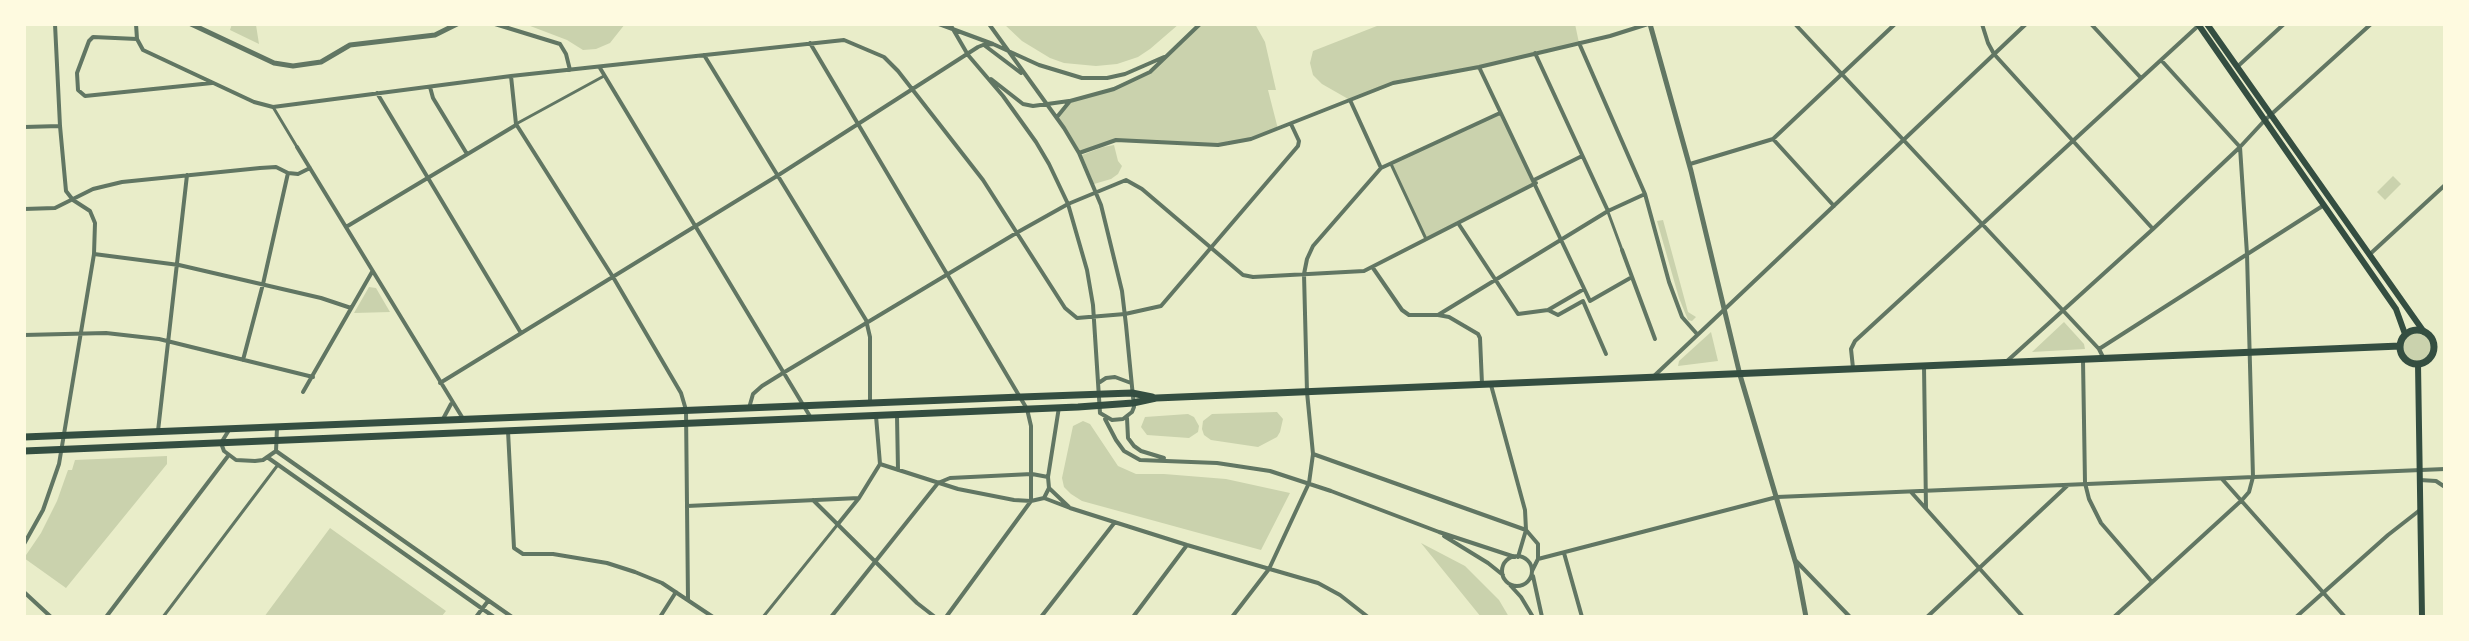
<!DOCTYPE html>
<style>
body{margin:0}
#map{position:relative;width:2469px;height:641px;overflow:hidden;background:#e9edc9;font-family:Raleway,sans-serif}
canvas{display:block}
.frame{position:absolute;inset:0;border:26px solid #fefae0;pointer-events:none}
</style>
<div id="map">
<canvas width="2469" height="641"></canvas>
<div class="frame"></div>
</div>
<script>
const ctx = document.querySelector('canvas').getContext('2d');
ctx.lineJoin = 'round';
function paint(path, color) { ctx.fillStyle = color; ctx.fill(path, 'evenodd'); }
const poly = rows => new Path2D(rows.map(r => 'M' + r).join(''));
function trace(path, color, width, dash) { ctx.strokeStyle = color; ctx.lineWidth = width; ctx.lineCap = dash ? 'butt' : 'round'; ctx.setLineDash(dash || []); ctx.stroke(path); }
const green = poly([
 [232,24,256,25,259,44,230,30],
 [525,24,625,24,610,43,596,49,583,50,567,40],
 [1004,24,1179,24,1150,49,1138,57,1117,64,1096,66,1064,63,1050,58,1022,41],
 [1200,24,1255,24,1265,42,1276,90,1268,90,1278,129,1251,139,1218,145,1116,140,1079,153,1057,117,1070,101,1091,96,1150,72],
 [1382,24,1575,24,1579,43,1465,70,1413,78,1350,100,1322,84,1313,75,1310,63,1313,51],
 [1500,113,1536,183,1426,239,1391,164],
 [1114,145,1118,161,1122,166,1118,174,1111,179,1094,184,1082,155,1103,147],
 [2393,176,2401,184,2385,200,2377,192],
 [1663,220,1688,312,1696,317,1692,321,1688,320,1679,298,1657,221],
 [369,287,376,288,390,312,354,313],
 [2064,322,2084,344,2085,349,2032,352],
 '2398 348a18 18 0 1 1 36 0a18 18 0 1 1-36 0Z',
 [1711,332,1718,361,1678,366,1679,361],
 [1277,412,1283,419,1280,432,1277,437,1258,447,1211,440,1204,435,1202,429,1203,421,1212,414],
 [1188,414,1194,417,1199,426,1198,432,1189,438,1147,435,1141,427,1145,417],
 [1083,421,1090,424,1118,466,1136,474,1164,474,1226,479,1290,493,1261,550,1082,501,1071,494,1064,487,1062,478,1073,426],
 [167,456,167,464,66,588,24,558,41,533,57,501,68,470,72,470,75,460],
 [330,528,446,611,441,617,264,617],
 [1421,543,1465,566,1499,600,1509,617,1481,617]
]);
const pedestrian = poly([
 [273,107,297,147],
 [516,124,604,76],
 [1391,164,1426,239],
 [1608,212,1622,250],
 [163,617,277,466],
 [763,617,838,524]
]);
const minor = poly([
 [136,24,137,39,143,50,254,102,273,107,511,76,844,40,884,57,898,71,983,180,1065,308,1077,318,1125,314,1161,306,1298,146,1299,141,1291,124],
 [495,24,560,44,566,54,570,70],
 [939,24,993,44,1039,65,1082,78,1107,78,1125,74,1164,57],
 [950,24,968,55,1003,96,1036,142,1049,164,1068,204,1087,270,1093,305,1100,413,1112,420,1123,419,1132,412,1134,407,1126,325,1122,291,1101,205,1079,153,1064,128,989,24],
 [1795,24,2099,349,2103,357],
 [1982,24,1988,43,1994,54,2153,229],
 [2091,24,2141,78],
 [137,39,93,37,89,41,77,73,78,90,85,96,212,83],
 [810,43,1027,409,1031,426,1031,501],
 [1579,43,1645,194,1669,282,1682,317,1697,334],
 [984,45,1021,73],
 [1535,53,1608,211],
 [704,55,866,320,870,337,870,403],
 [2161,60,2240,147],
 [1479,67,1590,301,1632,277],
 [2237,67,2284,24],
 [600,68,811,418],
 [511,76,516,124,613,277,681,393,686,410,688,600],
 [991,79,1023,104,1033,106,1069,101],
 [430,87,433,98,467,154],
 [377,93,521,333],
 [1350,100,1381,168],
 [1057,117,1070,101,1114,89,1150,72,1200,24],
 [24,127,60,126],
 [1773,139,1895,24],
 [297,147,462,417],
 [1079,153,1116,140,1218,145,1251,139,1393,83,1479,67,1610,36,1648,24],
 [1690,164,1773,139,1834,206],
 [288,173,298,174,310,168],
 [1534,180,1582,156],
 [24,209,55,208,93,189,122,182,260,168,276,167,288,173],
 [1458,223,1518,314,1548,310,1584,289],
 [346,227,516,125],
 [1622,250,1655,339],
 [94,254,179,265,321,298,351,308],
 [2369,255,2445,185],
 [1373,268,1402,310,1409,315,1438,315,1449,317,1478,334,1480,338,1482,384],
 [1548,310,1558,315,1583,301,1606,354],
 [1438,315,1608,211,1645,194],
 [24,335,106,333,159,339,313,377],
 [2099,349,2324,205],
 [243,360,263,284,288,173],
 [2083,360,2085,483,2089,499,2101,523,2152,582],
 [2006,362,2153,229,2240,147,2265,120,2371,24],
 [1924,366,1926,508],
 [1853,368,1851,349,1855,341,2198,26],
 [1653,377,2026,24],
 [1100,382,1106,378,1115,377,1131,383],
 [440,383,777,176,978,47,983,45,993,44],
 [1491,385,1525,510,1526,530,1518,557],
 [303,392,372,272],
 [749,408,753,394,762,386,783,373,1018,232,1068,204,1126,180,1142,189,1243,275,1253,277,1364,271,1536,183],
 [897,416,898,470],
 [1127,418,1128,438,1134,446,1141,451,1164,458],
 [443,419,451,404],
 [1105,419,1116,440,1124,451,1140,460,1217,463,1270,471,1331,491,1439,532,1515,557],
 [229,430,221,443,224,451,236,460,255,461,263,460,276,451,277,428],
 [158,431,187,175],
 [508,431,514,548,523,554,553,554,607,563,635,572,662,583,713,617],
 [276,451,512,617],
 [1313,454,1526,530,1538,544,1538,559,1532,571],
 [267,457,494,617],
 [880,464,958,489,1014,500,1031,501,1044,498],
 [2222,479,2345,617],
 [2420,480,2436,481,2445,487],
 [1049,488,1069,507],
 [1911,492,2023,617],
 [1044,498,1070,508,1187,545,1318,583,1340,595,1368,617],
 [1044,498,1049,488,1048,477,1059,407],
 [813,500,917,603,935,617],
 [687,506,859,498],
 [838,524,859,498,880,464,876,416],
 [1444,536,1488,563,1503,575],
 [24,544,43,510,59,464,94,254,95,223,90,211,73,200,66,191,60,126,55,24],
 [1564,553,1582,617],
 '1502 571a15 15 0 1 1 30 0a15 15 0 1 1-30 0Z',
 [1538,559,1777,497,2445,469],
 [1796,561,1850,617],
 [1533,576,1542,617],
 [1510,585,1521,597,1533,617],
 [24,592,51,617],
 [106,617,228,456],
 [476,617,488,601],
 [660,617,676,592],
 [831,617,938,483,950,478,1032,474,1048,477],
 [946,617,1031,501],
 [1041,617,1115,522],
 [1133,617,1187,545],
 [1232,617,1269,569,1309,483,1313,454,1307,392,1304,274,1307,259,1313,246,1381,168,1500,113],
 [1927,617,2068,485],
 [2114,617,2242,500,2249,492,2253,477,2247,254,2240,147],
 [2296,617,2388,535,2420,510]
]);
const tertiary = poly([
 [191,24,274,63,293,66,321,62,350,45,435,35,457,24],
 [1650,24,1691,171,1740,375,1796,564,1806,617]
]);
const secondary = poly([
 [2198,24,2396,309,2405,334],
 [2207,24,2424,332],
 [2418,364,2422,617]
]);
const primary = poly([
 '2400 347a17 17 0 1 1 34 0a17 17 0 1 1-34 0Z',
 [24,437,1021,397,1132,393,1152,397],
 [24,451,1078,407,1133,403,1156,398,2400,346]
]);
paint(green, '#cad2ad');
trace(pedestrian, '#617663', 3);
trace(minor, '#617663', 4);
trace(tertiary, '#617663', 5);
trace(secondary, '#344e41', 6);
trace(primary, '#344e41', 7);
</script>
